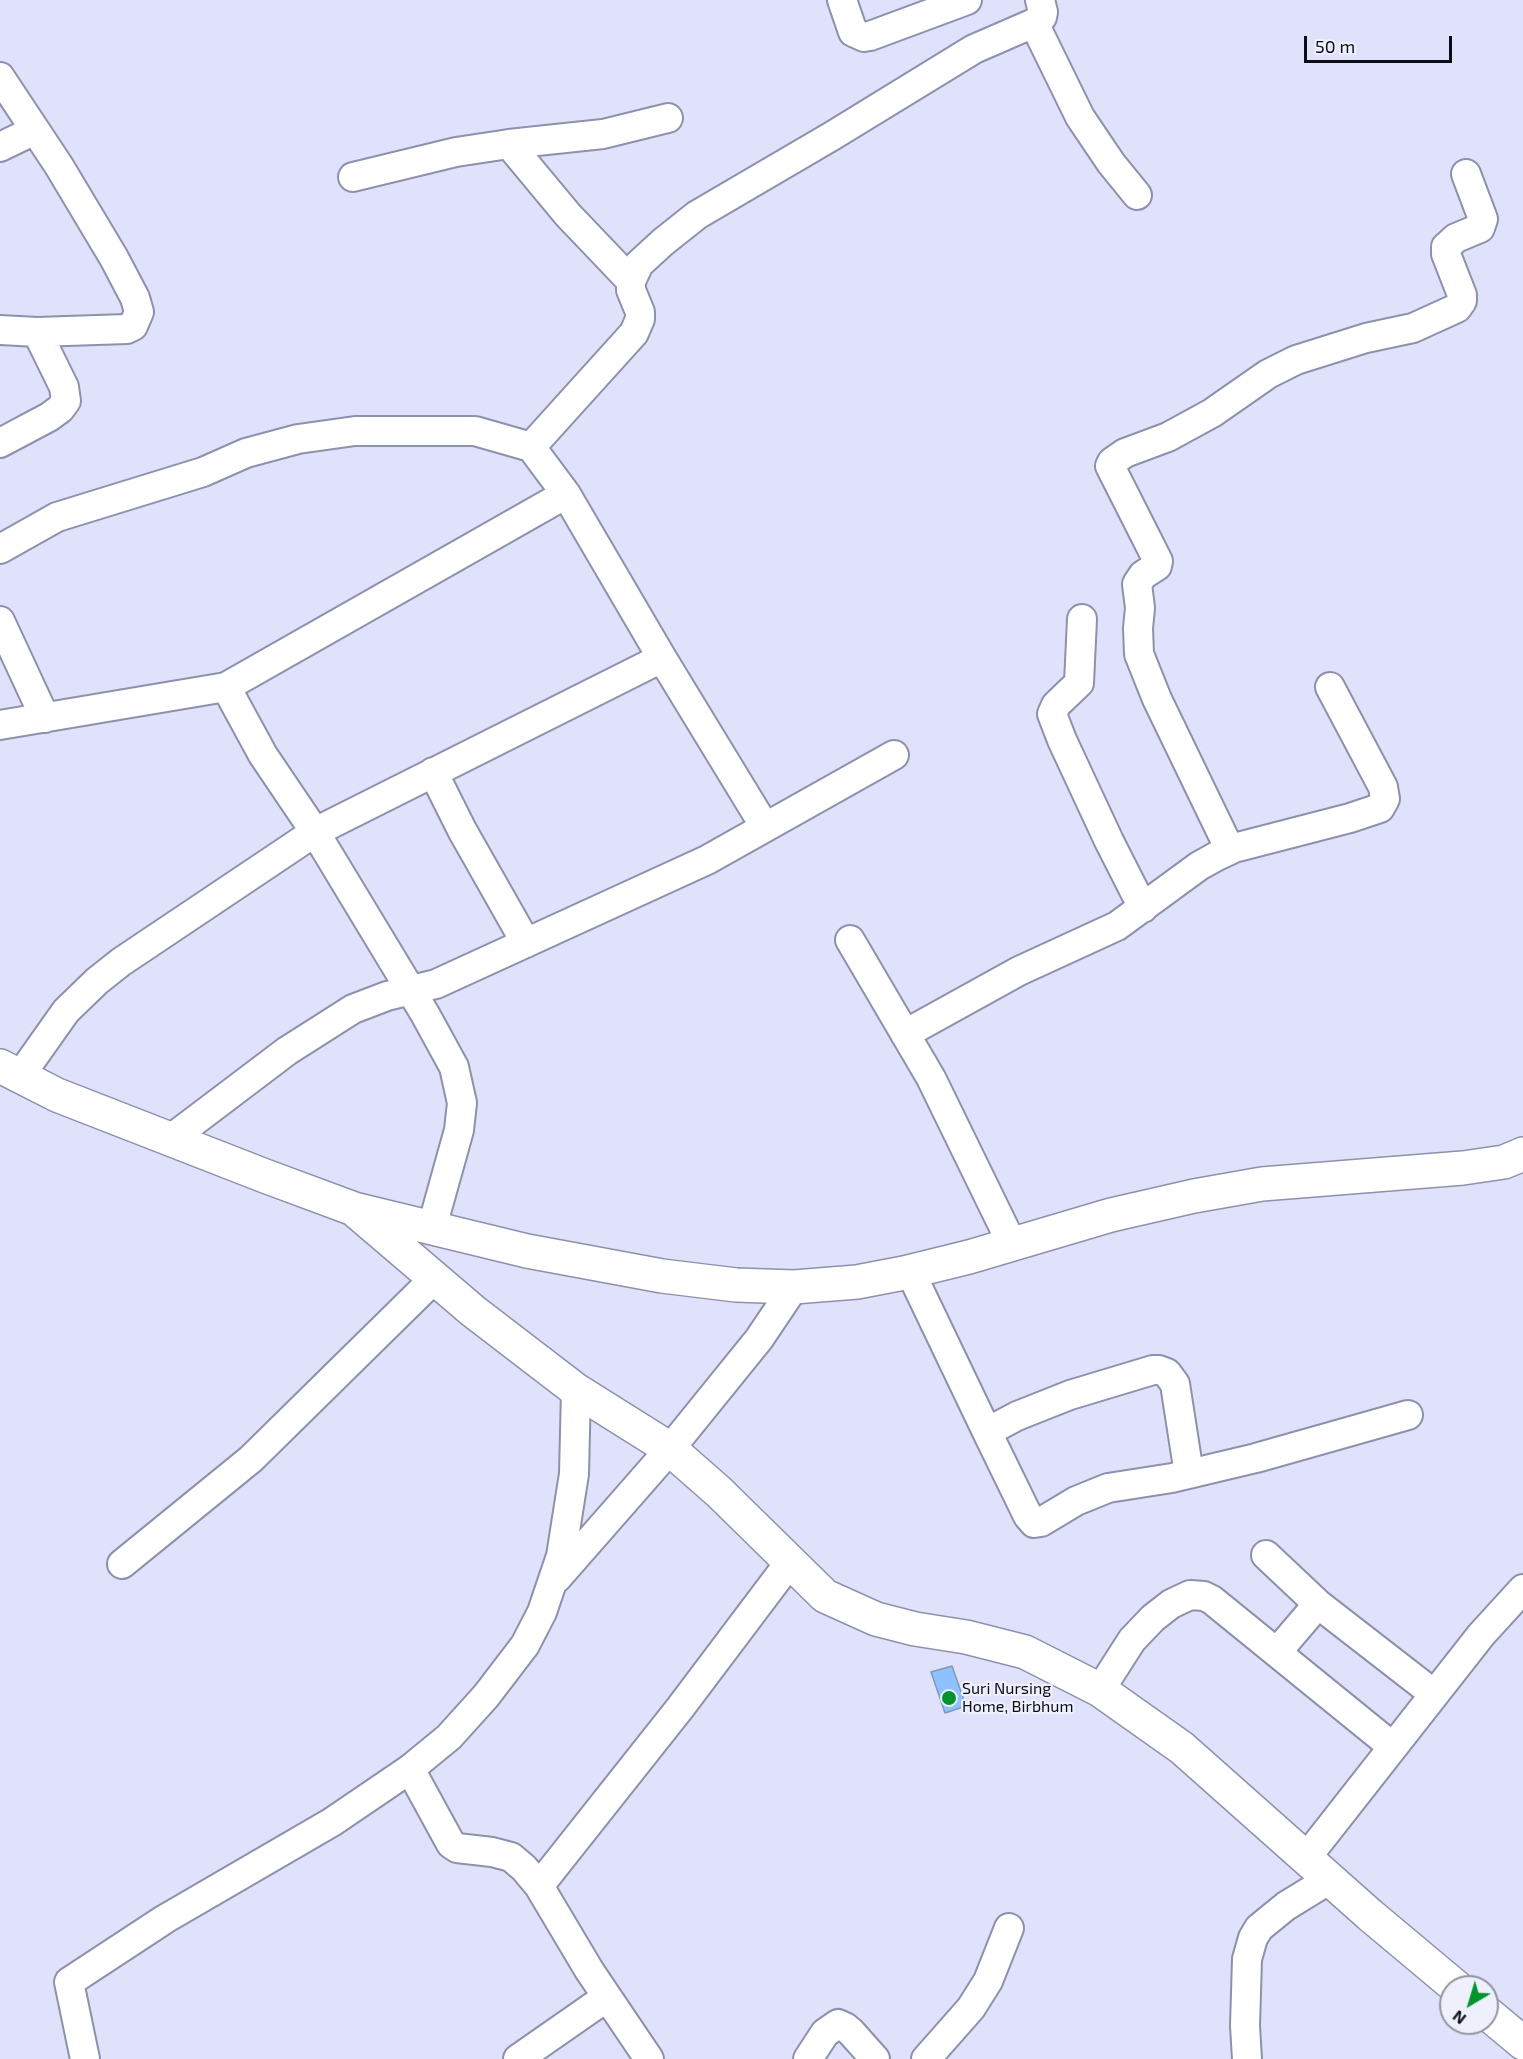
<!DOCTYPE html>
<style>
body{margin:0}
#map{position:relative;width:1523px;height:2059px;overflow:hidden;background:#dfe2fa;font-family:"Exo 2",sans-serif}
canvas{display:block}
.north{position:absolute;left:1439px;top:1975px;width:60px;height:60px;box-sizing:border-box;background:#eef0fc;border:2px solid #9395a0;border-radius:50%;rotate:218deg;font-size:16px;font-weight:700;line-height:24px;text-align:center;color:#0b0c16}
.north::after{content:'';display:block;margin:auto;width:21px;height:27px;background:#01942b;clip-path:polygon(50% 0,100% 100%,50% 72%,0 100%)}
.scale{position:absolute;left:1304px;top:36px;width:148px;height:27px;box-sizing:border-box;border:3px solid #0b0c16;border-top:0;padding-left:8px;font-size:18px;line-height:21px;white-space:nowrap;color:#0b0c16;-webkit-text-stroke:4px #eef0fc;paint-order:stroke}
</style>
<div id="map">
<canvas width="1523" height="2059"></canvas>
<div class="north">N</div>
<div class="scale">50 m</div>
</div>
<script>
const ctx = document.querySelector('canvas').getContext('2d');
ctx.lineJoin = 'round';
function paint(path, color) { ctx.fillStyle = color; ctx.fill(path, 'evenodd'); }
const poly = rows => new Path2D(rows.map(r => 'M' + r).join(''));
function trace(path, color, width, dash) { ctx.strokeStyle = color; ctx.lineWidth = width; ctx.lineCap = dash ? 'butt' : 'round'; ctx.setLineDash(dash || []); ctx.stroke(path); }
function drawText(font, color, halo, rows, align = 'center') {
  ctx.font = font + ' "Exo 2",sans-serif'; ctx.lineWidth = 4.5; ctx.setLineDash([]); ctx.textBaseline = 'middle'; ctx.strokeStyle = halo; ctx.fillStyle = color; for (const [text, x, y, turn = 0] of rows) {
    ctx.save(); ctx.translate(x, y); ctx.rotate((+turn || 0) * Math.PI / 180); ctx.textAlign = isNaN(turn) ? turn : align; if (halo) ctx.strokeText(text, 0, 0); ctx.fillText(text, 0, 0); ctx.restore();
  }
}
const building = poly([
 [952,1666,966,1706,945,1713,931,1672,952,1666]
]);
const minor = poly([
 [842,0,853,32,864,37,870,36,967,0],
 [1034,23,1080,117,1111,163,1137,195],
 [0,77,59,166,114,258,135,298,139,312,133,326,127,329,37,332],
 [509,144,603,134,668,118],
 [0,147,35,130],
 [353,177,456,152,509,144,568,215,631,281],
 [0,330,37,332,64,387,66,401,60,409,49,417,0,443],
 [531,447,634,333,640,319,640,312,631,290,631,281,639,264,663,242,697,215,832,136,974,49,1034,23,1042,17,1043,12,1040,0],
 [0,549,57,517,203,472,246,453,298,439,355,431,475,431,531,447,566,494,662,658,315,832,121,962,97,981,66,1011,20,1076],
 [1082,619,1079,683,1056,705,1052,714,1062,740,1109,841,1143,908],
 [0,621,45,718],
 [662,658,765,827],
 [226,687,263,755,315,832,425,1014,454,1067,462,1103,459,1130,432,1227],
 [0,725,226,687,566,494],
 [433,772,462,830,526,943],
 [1230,850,1157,699,1139,654,1138,628,1140,608,1137,584,1143,575,1157,566,1158,561,1110,466,1112,462,1125,453,1168,437,1212,413,1268,374,1296,360,1366,338,1413,328,1457,308,1462,301,1462,295,1446,254,1446,247,1456,238,1480,228,1483,219,1466,174],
 [850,940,931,1078,1012,1244],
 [905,1034,1019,971,1117,926,1199,866,1217,856,1234,848,1350,818,1380,808,1385,799,1383,787,1330,687],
 [172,1138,287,1051,353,1009,387,996,436,984,707,860,894,755],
 [910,1271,987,1432,1028,1516,1034,1523,1041,1522,1076,1501,1108,1488,1172,1478,1256,1458,1408,1415],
 [987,1432,1017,1416,1070,1395,1153,1370,1159,1370,1167,1373,1175,1384,1189,1474],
 [1266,1555,1318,1604,1434,1694],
 [122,1564,251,1459,435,1278],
 [557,1578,670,1449,759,1339,794,1287],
 [1277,1652,1318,1604],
 [1100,1690,1132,1640,1153,1618,1171,1604,1190,1595,1204,1596,1212,1600,1393,1747],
 [410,1769,451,1844,457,1848,492,1852,511,1857,524,1868,539,1886,589,1970,649,2059],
 [1306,1858,1481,1635,1523,1589],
 [539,1886,680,1708,790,1562],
 [85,2059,69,1982,165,1919,332,1822,410,1769,449,1737,486,1696,525,1645,542,1612,561,1556,574,1474,576,1390],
 [518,2059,607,1997],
 [808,2059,825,2033,838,2024,845,2027,851,2032,875,2059],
 [926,2059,971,2008,988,1981,1009,1928],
 [1247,2059,1245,2026,1247,1959,1253,1938,1259,1928,1286,1906,1330,1879]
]);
const major = poly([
 [0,1066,57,1095,265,1176,354,1209,527,1251,662,1276,736,1285,794,1287,857,1282,904,1273,969,1257,1111,1215,1194,1196,1262,1184,1463,1168,1504,1162,1523,1154],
 [357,1212,473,1311,576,1390,670,1449,719,1492,825,1596,876,1619,915,1629,966,1637,1025,1652,1100,1690,1182,1748,1370,1915,1456,1987],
 [1487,2013,1523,2043]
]);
const markers = [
 [949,1698,8,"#01942b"]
];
const poiNames = [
 ["Suri Nursing",962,1689],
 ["Home, Birbhum",962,1707]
];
paint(building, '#8dc2ff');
trace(building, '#8699b0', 1.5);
trace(minor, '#8d91ac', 32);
trace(major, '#8d91ac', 36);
trace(minor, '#fff', 28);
trace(major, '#fff', 33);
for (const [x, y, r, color] of markers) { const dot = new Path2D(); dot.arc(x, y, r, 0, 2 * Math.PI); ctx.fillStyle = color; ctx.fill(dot); trace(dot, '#eef0fc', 2); }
drawText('16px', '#0b0c16', '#eef0fc', poiNames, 'left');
</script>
